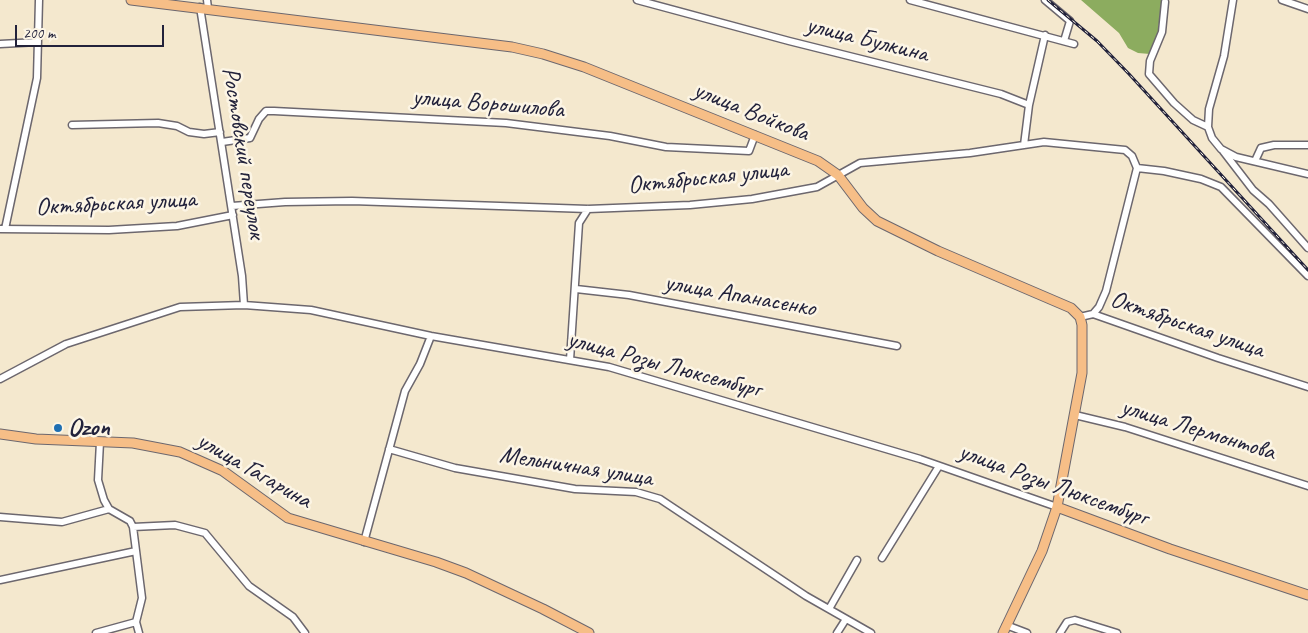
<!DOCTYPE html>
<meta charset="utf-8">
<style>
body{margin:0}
#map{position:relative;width:1308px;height:633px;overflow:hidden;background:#f4e8ce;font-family:Caveat,sans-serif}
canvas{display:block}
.scale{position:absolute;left:15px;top:25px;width:149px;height:22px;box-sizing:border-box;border:2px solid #22223b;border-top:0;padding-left:6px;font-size:15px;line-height:18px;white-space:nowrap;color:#22223b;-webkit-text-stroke:4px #fcf5e5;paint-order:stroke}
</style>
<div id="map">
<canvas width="1308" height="633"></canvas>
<div class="scale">200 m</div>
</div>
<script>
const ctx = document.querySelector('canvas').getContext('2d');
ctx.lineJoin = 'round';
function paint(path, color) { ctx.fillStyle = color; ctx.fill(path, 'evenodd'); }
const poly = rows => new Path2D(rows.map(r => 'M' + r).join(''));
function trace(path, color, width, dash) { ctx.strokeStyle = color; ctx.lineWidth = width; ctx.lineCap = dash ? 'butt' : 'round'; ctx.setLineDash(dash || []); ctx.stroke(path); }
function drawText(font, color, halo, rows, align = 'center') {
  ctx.font = font + ' Caveat,sans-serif'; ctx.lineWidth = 5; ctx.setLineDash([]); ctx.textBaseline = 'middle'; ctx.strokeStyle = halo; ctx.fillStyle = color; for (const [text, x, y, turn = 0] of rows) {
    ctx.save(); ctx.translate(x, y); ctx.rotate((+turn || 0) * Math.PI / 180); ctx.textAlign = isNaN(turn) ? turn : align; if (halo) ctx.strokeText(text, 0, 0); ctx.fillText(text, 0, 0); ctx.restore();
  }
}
const forest = poly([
 [1081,0,1162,0,1157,38,1150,54,1138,53,1128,48,1119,33]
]);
const minor = poly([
 [207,0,208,8],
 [637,0,789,41,1001,94,1029,105],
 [910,0,1074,44],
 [1045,0,1070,21,1064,41],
 [1233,0,1224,56,1209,109,1208,127,1212,138,1221,149,1236,157,1308,174],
 [1282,0,1308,9],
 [1165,2,1162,32,1150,61,1149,74,1174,103,1193,120,1208,127],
 [200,7,242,276,244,305],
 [0,44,38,42],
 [72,125,158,123,177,126,189,132,204,134,220,132],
 [222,142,250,138,259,119,266,111,274,111,506,123,610,136,666,147,749,151,755,135],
 [1024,145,1029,105,1045,35],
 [1223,151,1253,190,1269,204,1308,248],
 [1255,161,1261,148,1274,145,1308,145],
 [1137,168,1164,171,1201,179,1221,187,1308,276],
 [232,206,285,202,352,201,588,209,690,205,752,199,817,187,860,163,970,153,1044,142,1125,150,1132,156,1137,168],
 [0,229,109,230,177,226,233,215],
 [5,229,37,78,39,0],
 [576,289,629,295,897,346],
 [1093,314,1099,307,1106,291,1137,168],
 [1080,317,1093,314,1218,358,1308,387],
 [570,360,579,223,588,209],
 [0,379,66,344,180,307,244,305,311,310,431,336,609,367,920,459,1057,507],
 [1075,415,1125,427,1308,486],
 [100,442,98,480,104,500,109,509],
 [389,449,455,468,575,489,636,492,660,499,806,596,871,633],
 [109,509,130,521,133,527,175,525,205,533,249,586,293,617,305,633],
 [0,517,62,522,109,509],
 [133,527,142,598,136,622,139,633],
 [364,542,405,391,420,364,431,336],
 [882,558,939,466],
 [0,580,136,551],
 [829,609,857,560],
 [1006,625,1027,633],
 [96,633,136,622],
 [837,633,846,619],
 [1060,633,1067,622,1075,620,1117,633]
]);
const major = poly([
 [131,0,512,47,543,54,584,67,818,161,838,175,863,208,877,221,938,251,1071,308,1080,317,1082,325,1082,373,1057,507,1042,551,1003,633],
 [0,434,36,439,133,443,180,452,223,471,288,518,436,562,466,573,543,609,589,633],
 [1057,507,1170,549,1308,595]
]);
const rail = poly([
 [1048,0,1097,41,1129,74,1308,270]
]);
const markers = [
 [58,428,5,"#1f6fb2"]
];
const streetNames = [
 ["улица Булкина",867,40,14],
 ["улица Ворошилова",488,104,5],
 ["улица Войкова",751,112,22],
 ["Ростовский переулок",243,153,81],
 ["Октябрьская улица",708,178,-6],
 ["Октябрьская улица",116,204,-3],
 ["улица Апанасенко",740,296,10],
 ["Октябрьская улица",1187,325,19],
 ["улица Розы Люксембург",664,365,15],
 ["улица Лермонтова",1198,430,17],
 ["Мельничная улица",576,467,9],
 ["улица Гагарина",254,471,30],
 ["улица Розы Люксембург",1053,485,20]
];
const poiNames = [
 ["Ozon",68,428]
];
paint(forest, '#8cac5f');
trace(minor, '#6c676e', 9);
trace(major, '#6c676e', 11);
trace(minor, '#fff', 6);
trace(major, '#f6be87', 9);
trace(rail, '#22223b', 3);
trace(rail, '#fcf5e5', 1, [4]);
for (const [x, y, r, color] of markers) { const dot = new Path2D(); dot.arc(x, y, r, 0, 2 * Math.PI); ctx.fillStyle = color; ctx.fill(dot); trace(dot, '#fcf5e5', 2); }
drawText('25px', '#22223b', '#fcf5e5', streetNames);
drawText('bold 25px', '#22223b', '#fcf5e5', poiNames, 'left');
</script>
